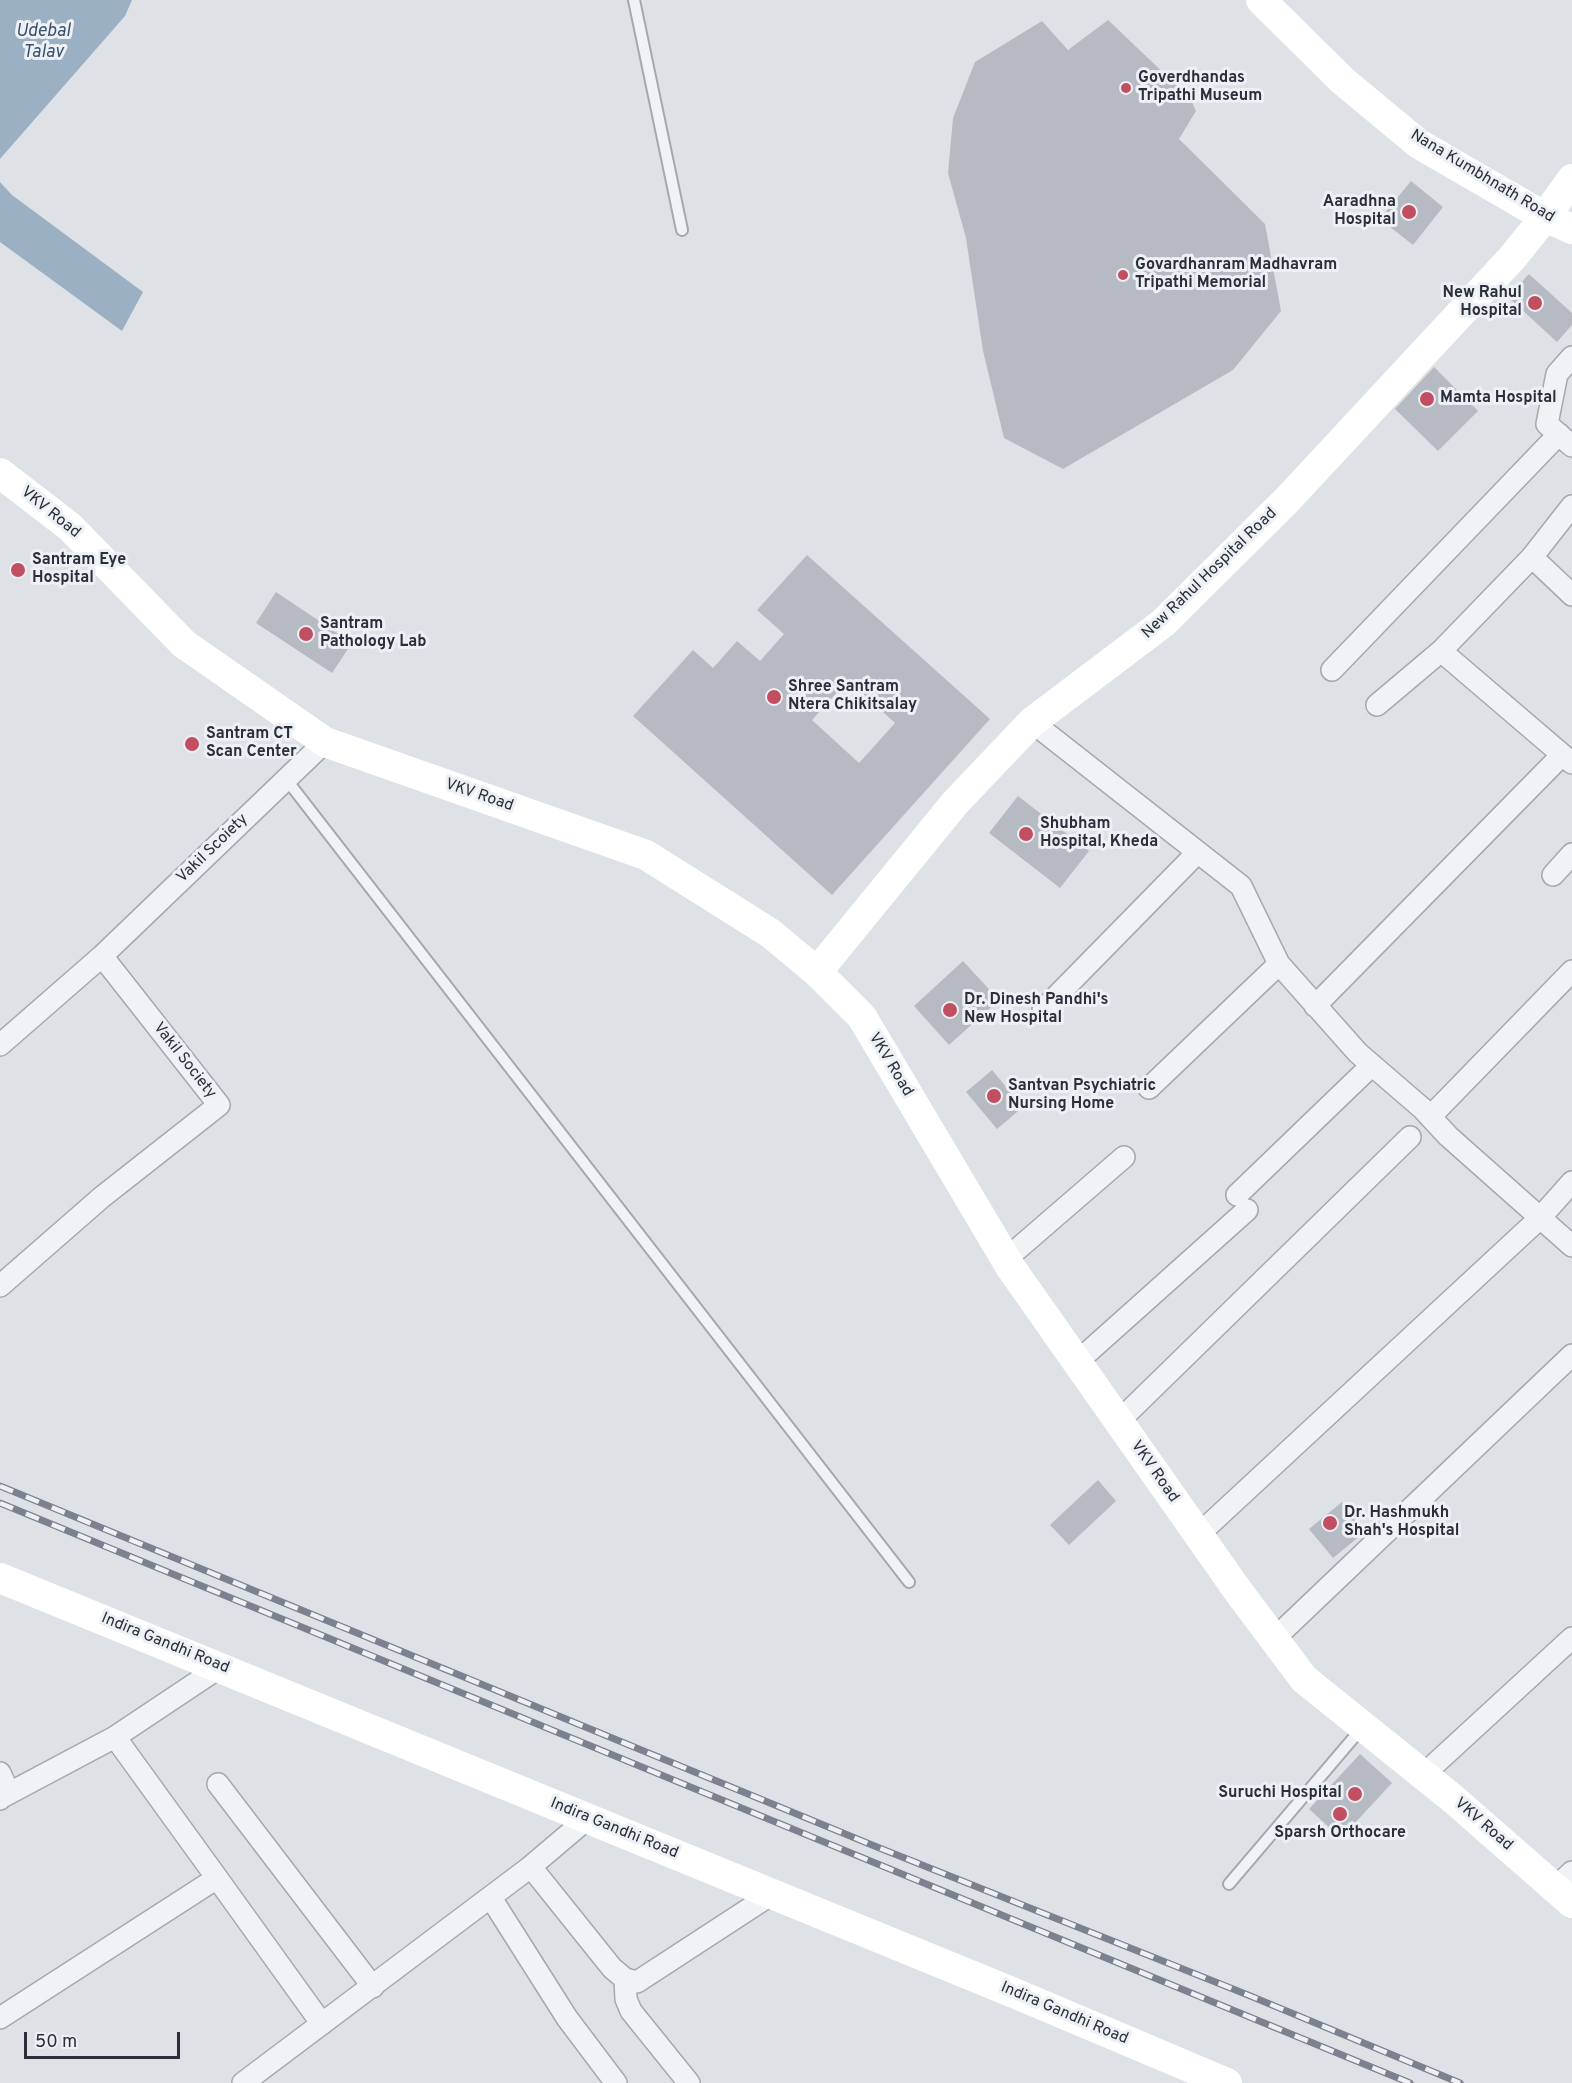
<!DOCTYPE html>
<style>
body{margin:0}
#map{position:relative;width:1572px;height:2083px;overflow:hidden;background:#dee2e6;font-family:Overpass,sans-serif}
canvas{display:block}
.scale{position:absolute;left:24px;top:2032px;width:156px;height:27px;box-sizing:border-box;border:3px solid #29303c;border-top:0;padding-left:8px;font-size:18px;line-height:21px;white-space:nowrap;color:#29303c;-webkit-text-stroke:4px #edf0f4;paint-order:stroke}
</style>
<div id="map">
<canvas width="1572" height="2083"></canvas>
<div class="scale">50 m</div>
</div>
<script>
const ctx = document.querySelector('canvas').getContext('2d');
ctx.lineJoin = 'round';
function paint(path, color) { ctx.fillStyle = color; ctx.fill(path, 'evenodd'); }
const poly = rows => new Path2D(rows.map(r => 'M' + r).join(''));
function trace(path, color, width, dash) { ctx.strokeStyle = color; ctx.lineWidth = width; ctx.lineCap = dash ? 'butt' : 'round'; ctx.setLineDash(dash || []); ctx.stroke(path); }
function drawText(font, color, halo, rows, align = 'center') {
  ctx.font = font + ' Overpass,sans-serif'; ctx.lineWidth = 6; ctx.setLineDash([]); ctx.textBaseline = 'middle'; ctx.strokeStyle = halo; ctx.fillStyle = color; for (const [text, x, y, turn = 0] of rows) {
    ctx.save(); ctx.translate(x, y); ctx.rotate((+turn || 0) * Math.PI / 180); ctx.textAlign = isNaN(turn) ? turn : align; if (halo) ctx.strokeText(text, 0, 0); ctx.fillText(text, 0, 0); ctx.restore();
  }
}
const water = poly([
 [0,0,132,0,125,16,0,159],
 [0,182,12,195,143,292,122,331,0,242]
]);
const building = poly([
 [1108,20,1190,98,1196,111,1179,139,1265,224,1281,311,1233,370,1063,469,1004,438,983,351,966,238,948,173,953,118,975,62,1042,21,1068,50],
 [1411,181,1443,207,1413,245,1380,219],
 [1529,274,1572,313,1572,325,1557,342,1508,297],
 [1434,367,1478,411,1438,451,1395,409],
 [807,555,990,719,832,895,633,716,693,650,713,668,737,641,760,661,784,634,757,610],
 [848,680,895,723,859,763,812,720],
 [276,592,352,643,332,673,256,623],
 [1018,796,1089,851,1060,888,989,833],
 [963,961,999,1000,949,1045,914,1006],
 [992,1070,1023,1107,997,1129,966,1092],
 [1098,1480,1116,1501,1069,1545,1050,1525],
 [1342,1502,1366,1531,1333,1558,1309,1529],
 [1360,1754,1392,1783,1341,1838,1309,1809]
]);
const lane = poly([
 [634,0,682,230],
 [286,779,909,1582],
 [1229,1884,1361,1729]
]);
const street = poly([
 [1572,357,1557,374,1547,424,1572,446],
 [1532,557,1572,595],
 [1441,651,1572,763],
 [1332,670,1559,434],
 [1377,705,1441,651,1532,557,1572,506],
 [1032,722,1241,886,1279,964,1358,1053,1423,1109,1448,1136,1572,1246],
 [1553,875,1572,854],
 [102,956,325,742],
 [1315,1006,1562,755],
 [1043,1010,1198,852],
 [0,1045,102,956,219,1105,102,1197,0,1286],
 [1149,1088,1279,964],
 [1430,1117,1572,971],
 [1237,1195,1372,1065],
 [1006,1259,1124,1157],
 [1077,1362,1247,1210],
 [1119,1421,1410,1137],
 [1198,1535,1540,1218,1572,1182],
 [1274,1639,1572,1355],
 [0,1773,7,1789,0,1799],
 [1423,1775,1572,1638],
 [218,1784,373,1987],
 [4,1796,115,1737],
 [531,1867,612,1968,625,1979,637,1982,772,1894],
 [217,1878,322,2024],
 [1555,1888,1572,1872],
 [491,1898,567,2018,616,2083],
 [625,1979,626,1999,631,2011,689,2083],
 [0,2018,217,1878,115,1737,220,1667],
 [243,2083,529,1868,588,1818]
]);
const secondary = poly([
 [1261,0,1343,81,1419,144,1545,217,1572,229],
 [0,473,70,527,184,644,325,742,646,855,770,933,817,972,862,1017,1011,1268,1238,1591,1304,1679,1452,1798,1572,1903],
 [817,972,955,803,1032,722,1163,623,1287,500,1512,258,1545,217,1572,179],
 [0,1578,1014,1993,1227,2083]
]);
const rail = poly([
 [0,1486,872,1845,1248,1995,1460,2083],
 [0,1503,1410,2083]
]);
const markers = [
 [1126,88,6,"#c14e61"],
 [1409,212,8,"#c14e61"],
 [1123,275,6,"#c14e61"],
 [1535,303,8,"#c14e61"],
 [1427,399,8,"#c14e61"],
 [18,570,8,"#c14e61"],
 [306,634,8,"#c14e61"],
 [774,697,8,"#c14e61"],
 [192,744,8,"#c14e61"],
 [1026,834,8,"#c14e61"],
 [950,1010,8,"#c14e61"],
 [994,1096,8,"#c14e61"],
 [1330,1523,8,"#c14e61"],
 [1355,1794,8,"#c14e61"],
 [1340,1814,8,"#c14e61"]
];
const poiNames = [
 ["Goverdhandas",1138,79],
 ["Tripathi Museum",1138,97],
 ["Aaradhna",1396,203,"right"],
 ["Hospital",1396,221,"right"],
 ["Govardhanram Madhavram",1135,266],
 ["Tripathi Memorial",1135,284],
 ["New Rahul",1522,294,"right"],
 ["Hospital",1522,312,"right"],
 ["Mamta Hospital",1440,399],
 ["Santram Eye",32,561],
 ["Hospital",32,579],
 ["Santram",320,625],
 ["Pathology Lab",320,643],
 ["Shree Santram",788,688],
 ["Ntera Chikitsalay",788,706],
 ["Santram CT",206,735],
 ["Scan Center",206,753],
 ["Shubham",1040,825],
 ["Hospital, Kheda",1040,843],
 ["Dr. Dinesh Pandhi's",964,1001],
 ["New Hospital",964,1019],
 ["Santvan Psychiatric",1008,1087],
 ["Nursing Home",1008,1105],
 ["Dr. Hashmukh",1344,1514],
 ["Shah's Hospital",1344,1532],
 ["Suruchi Hospital",1342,1794,"right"],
 ["Sparsh Orthocare",1340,1834,"center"]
];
const streetNames = [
 ["Nana Kumbhnath Road",1482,177,31],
 ["VKV Road",50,513,39],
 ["New Rahul Hospital Road",1210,574,-44],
 ["VKV Road",479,796,19],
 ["Vakil Scoiety",213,849,-44],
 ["Vakil Society",184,1061,52],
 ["VKV Road",890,1065,59],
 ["VKV Road",1154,1472,55],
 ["Indira Gandhi Road",165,1644,22],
 ["VKV Road",1483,1825,41],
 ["Indira Gandhi Road",614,1829,22],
 ["Indira Gandhi Road",1064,2014,23]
];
const waterNames = [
 ["Udebal",43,32],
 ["Talav",43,53]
];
paint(water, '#9cb0c3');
paint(building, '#b6bbc3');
trace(lane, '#a4a9b0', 14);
trace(street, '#a4a9b0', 24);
trace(lane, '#f0f2f5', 10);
trace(street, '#f0f2f5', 21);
trace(secondary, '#fff', 30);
trace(rail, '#79828e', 7);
trace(rail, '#edf0f4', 4.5, [14]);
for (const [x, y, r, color] of markers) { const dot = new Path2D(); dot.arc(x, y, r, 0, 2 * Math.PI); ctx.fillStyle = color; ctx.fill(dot); trace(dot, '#edf0f4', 2); }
drawText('bold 16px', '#29303c', '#edf0f4', poiNames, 'left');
drawText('16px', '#29303c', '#edf0f4', streetNames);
drawText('italic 18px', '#37506c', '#edf0f4', waterNames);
</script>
